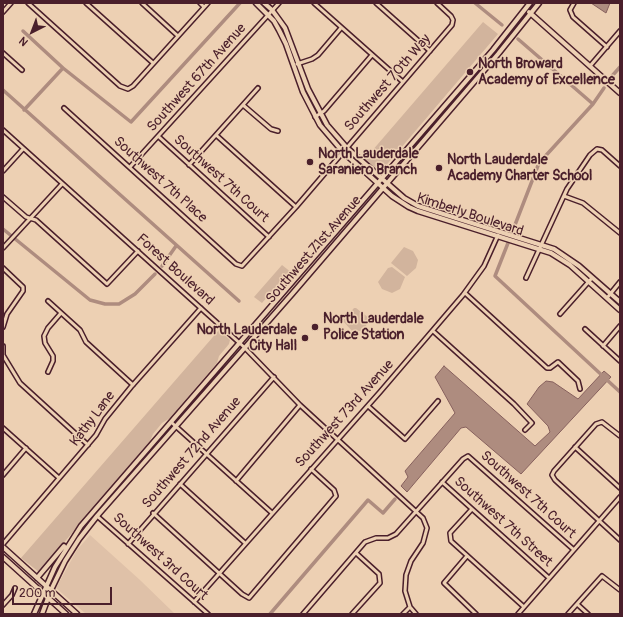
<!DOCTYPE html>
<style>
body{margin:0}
#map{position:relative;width:623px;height:617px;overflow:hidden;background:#edd0b3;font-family:Pangolin,sans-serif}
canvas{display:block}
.frame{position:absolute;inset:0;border:4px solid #4a1f2b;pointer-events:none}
.north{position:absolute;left:12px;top:12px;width:40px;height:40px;-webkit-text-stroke:3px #edd0b3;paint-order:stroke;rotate:222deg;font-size:11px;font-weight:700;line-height:16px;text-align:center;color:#4a1f2b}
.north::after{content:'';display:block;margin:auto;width:14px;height:18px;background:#4a1f2b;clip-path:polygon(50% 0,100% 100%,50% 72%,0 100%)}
.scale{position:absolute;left:12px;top:587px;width:100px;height:18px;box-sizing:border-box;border:2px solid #4a1f2b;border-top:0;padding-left:5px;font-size:12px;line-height:14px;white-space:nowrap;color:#4a1f2b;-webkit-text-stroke:3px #edd0b3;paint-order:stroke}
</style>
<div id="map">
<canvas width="623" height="617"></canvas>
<div class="frame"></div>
<div class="north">N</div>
<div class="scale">200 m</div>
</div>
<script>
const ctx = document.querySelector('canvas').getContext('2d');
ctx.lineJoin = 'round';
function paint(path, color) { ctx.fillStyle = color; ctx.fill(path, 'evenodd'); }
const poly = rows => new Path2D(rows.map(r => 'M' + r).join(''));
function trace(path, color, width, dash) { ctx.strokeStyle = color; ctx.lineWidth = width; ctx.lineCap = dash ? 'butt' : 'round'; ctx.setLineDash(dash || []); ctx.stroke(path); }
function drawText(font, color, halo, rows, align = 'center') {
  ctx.font = font + ' Pangolin,sans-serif'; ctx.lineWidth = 3; ctx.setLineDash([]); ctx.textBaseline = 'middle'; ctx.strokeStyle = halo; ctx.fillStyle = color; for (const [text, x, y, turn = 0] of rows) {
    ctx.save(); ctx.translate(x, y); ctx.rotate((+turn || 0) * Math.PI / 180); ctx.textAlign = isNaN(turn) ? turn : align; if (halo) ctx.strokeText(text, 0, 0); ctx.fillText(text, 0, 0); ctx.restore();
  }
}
const built = poly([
 [90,535,140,580,175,614,86,614,56,588,77,550]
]);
const green = poly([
 [483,22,498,34,383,169,377,169,365,159],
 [404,247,413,251,418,260,416,268,407,276,391,263],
 [282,265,292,273,283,284,280,282,262,303,254,297],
 [392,267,405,277,400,289,392,293,382,289,378,282,388,268],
 [354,308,356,308,369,318,366,326,361,331,352,331,343,321],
 [219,330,230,340,229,344,219,356,217,363,170,418,162,423,153,434,150,441,39,572,21,558]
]);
const water = poly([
 [591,3,610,3,606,13,591,3],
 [444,366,535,446,550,432,548,426,527,404,539,387,546,381,553,382,578,399,604,371,611,377,521,474,466,427,461,428,407,492,401,486,408,477,405,471,455,413,435,377,444,366]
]);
const canal = poly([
 [475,3,502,25],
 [23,31,63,68,131,122,240,3],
 [518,39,593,104,604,88],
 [612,76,620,67],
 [3,90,239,301],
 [24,110,63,68],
 [3,229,90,300,105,304,119,304,135,294,155,274],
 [513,230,539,163,593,104],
 [508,243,495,276,620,392],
 [162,266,176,246],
 [270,614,368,500,383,513,395,499]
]);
const street = poly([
 [28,3,120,86,128,89,133,86,208,3],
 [86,3,153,63],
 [142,3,178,36],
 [200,3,204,7],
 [314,3,403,82],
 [376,3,430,51],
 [574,3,570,10,573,17,607,47],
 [3,12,11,3],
 [3,53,22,70],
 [297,64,312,59,318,55,341,28],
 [590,66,620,31],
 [243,105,271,129,278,131],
 [64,108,236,264,242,266,296,207,452,25,453,20,451,16,437,3],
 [315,117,324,111,372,55],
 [3,130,244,347,300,405,423,518,427,528,423,543,411,561,406,575,405,591,410,607,416,614],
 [216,135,296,207],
 [159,137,269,237],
 [189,165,258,88],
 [130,167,279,3],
 [3,171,23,149],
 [564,196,583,203,620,233],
 [3,197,26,217,36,220,107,284,138,251],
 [3,248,62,184],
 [3,268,23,287,23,291,7,314,3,327],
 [526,278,567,189,590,155,597,149,602,150,620,166],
 [465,293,547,368,550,368,558,362,578,381,580,389],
 [607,298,620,282],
 [48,301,80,330,86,342,133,385],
 [560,314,592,278],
 [585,329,620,361],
 [433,331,514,404,532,423,525,430],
 [3,346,3,355,20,383,88,445],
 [603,346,620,326],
 [48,372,53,361,53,356,45,343,44,336,48,328,61,313],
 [368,406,405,439,438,401],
 [171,422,272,513],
 [3,428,59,478],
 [620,436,602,422,596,424,554,471,552,475,555,480,620,540],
 [575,447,620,488],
 [3,475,26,448],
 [236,481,300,405],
 [442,482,549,578],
 [180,484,245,543],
 [472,509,450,533,451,541,524,607],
 [153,513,242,594,249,598,336,496,334,490,311,469],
 [97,516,208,614],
 [3,544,96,435,105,419,131,387,201,308],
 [128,544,274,377],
 [467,556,444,583,476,614],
 [194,602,380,392,463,295,484,266,498,235],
 [577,604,588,614],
 [3,605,12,595,15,588],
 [303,614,365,542,376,538,388,538,396,534,463,459,468,456,573,549],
 [352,614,380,583,379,574,356,553],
 [403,614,410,607],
 [518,614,620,497],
 [568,614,602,576,620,590]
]);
const secondary = poly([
 [256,3,274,21,279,30,286,44,303,92,320,125,343,152,392,196,409,207,418,211,551,253,570,265,620,310],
 [264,3,272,10,285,28,308,89,327,125,347,148,404,198,418,206,554,249,579,266,620,302],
 [529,12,620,93],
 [3,547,77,614],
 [3,557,66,614],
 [37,578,64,546],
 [34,614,55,567,81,526,493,50,530,3],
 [42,614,51,590,65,561,79,539,97,516,292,294,498,54,539,3]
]);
const markers = [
 [470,72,4,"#4a1f2b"],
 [310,162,4,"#4a1f2b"],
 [439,168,4,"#4a1f2b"],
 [315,327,4,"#4a1f2b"],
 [305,338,4,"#4a1f2b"]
];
const poiNames = [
 ["North Broward",478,64],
 ["Academy of Excellence",478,80],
 ["North Lauderdale",318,154],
 ["Saraniero Branch",318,170],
 ["North Lauderdale",447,160],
 ["Academy Charter School",447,176],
 ["North Lauderdale",323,319],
 ["Police Station",323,335],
 ["North Lauderdale",297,330,"right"],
 ["City Hall",297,346,"right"]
];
const streetNames = [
 ["Southwest 67th Avenue",197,78,-48],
 ["Southwest 70th Way",388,83,-49],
 ["Southwest 7th Court",221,179,42],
 ["Southwest 7th Place",160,180,42],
 ["Kimberly Boulevard",470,215,18],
 ["Southwest 71st Avenue",314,250,-49],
 ["Forest Boulevard",175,270,42],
 ["Southwest 73rd Avenue",345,414,-48],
 ["Kathy Lane",93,419,-53],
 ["Southwest 72nd Avenue",192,453,-49],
 ["Southwest 7th Court",528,495,42],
 ["Southwest 7th Street",503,522,42],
 ["Southwest 3rd Court",160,557,42]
];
paint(built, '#dfc1a8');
paint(green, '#d2b49d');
paint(water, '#ae8c7f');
trace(water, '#86605d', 1);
trace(canal, '#ae8c7f', 3.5);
trace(street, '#4a1f2b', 6);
trace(secondary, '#4a1f2b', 7);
trace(street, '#edd0b3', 3);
trace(secondary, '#edd0b3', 4);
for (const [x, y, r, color] of markers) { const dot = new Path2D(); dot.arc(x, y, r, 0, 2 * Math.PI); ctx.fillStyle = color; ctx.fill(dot); trace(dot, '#edd0b3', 1.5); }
drawText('bold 14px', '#4a1f2b', '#edd0b3', poiNames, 'left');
drawText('14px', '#4a1f2b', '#edd0b3', streetNames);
</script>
